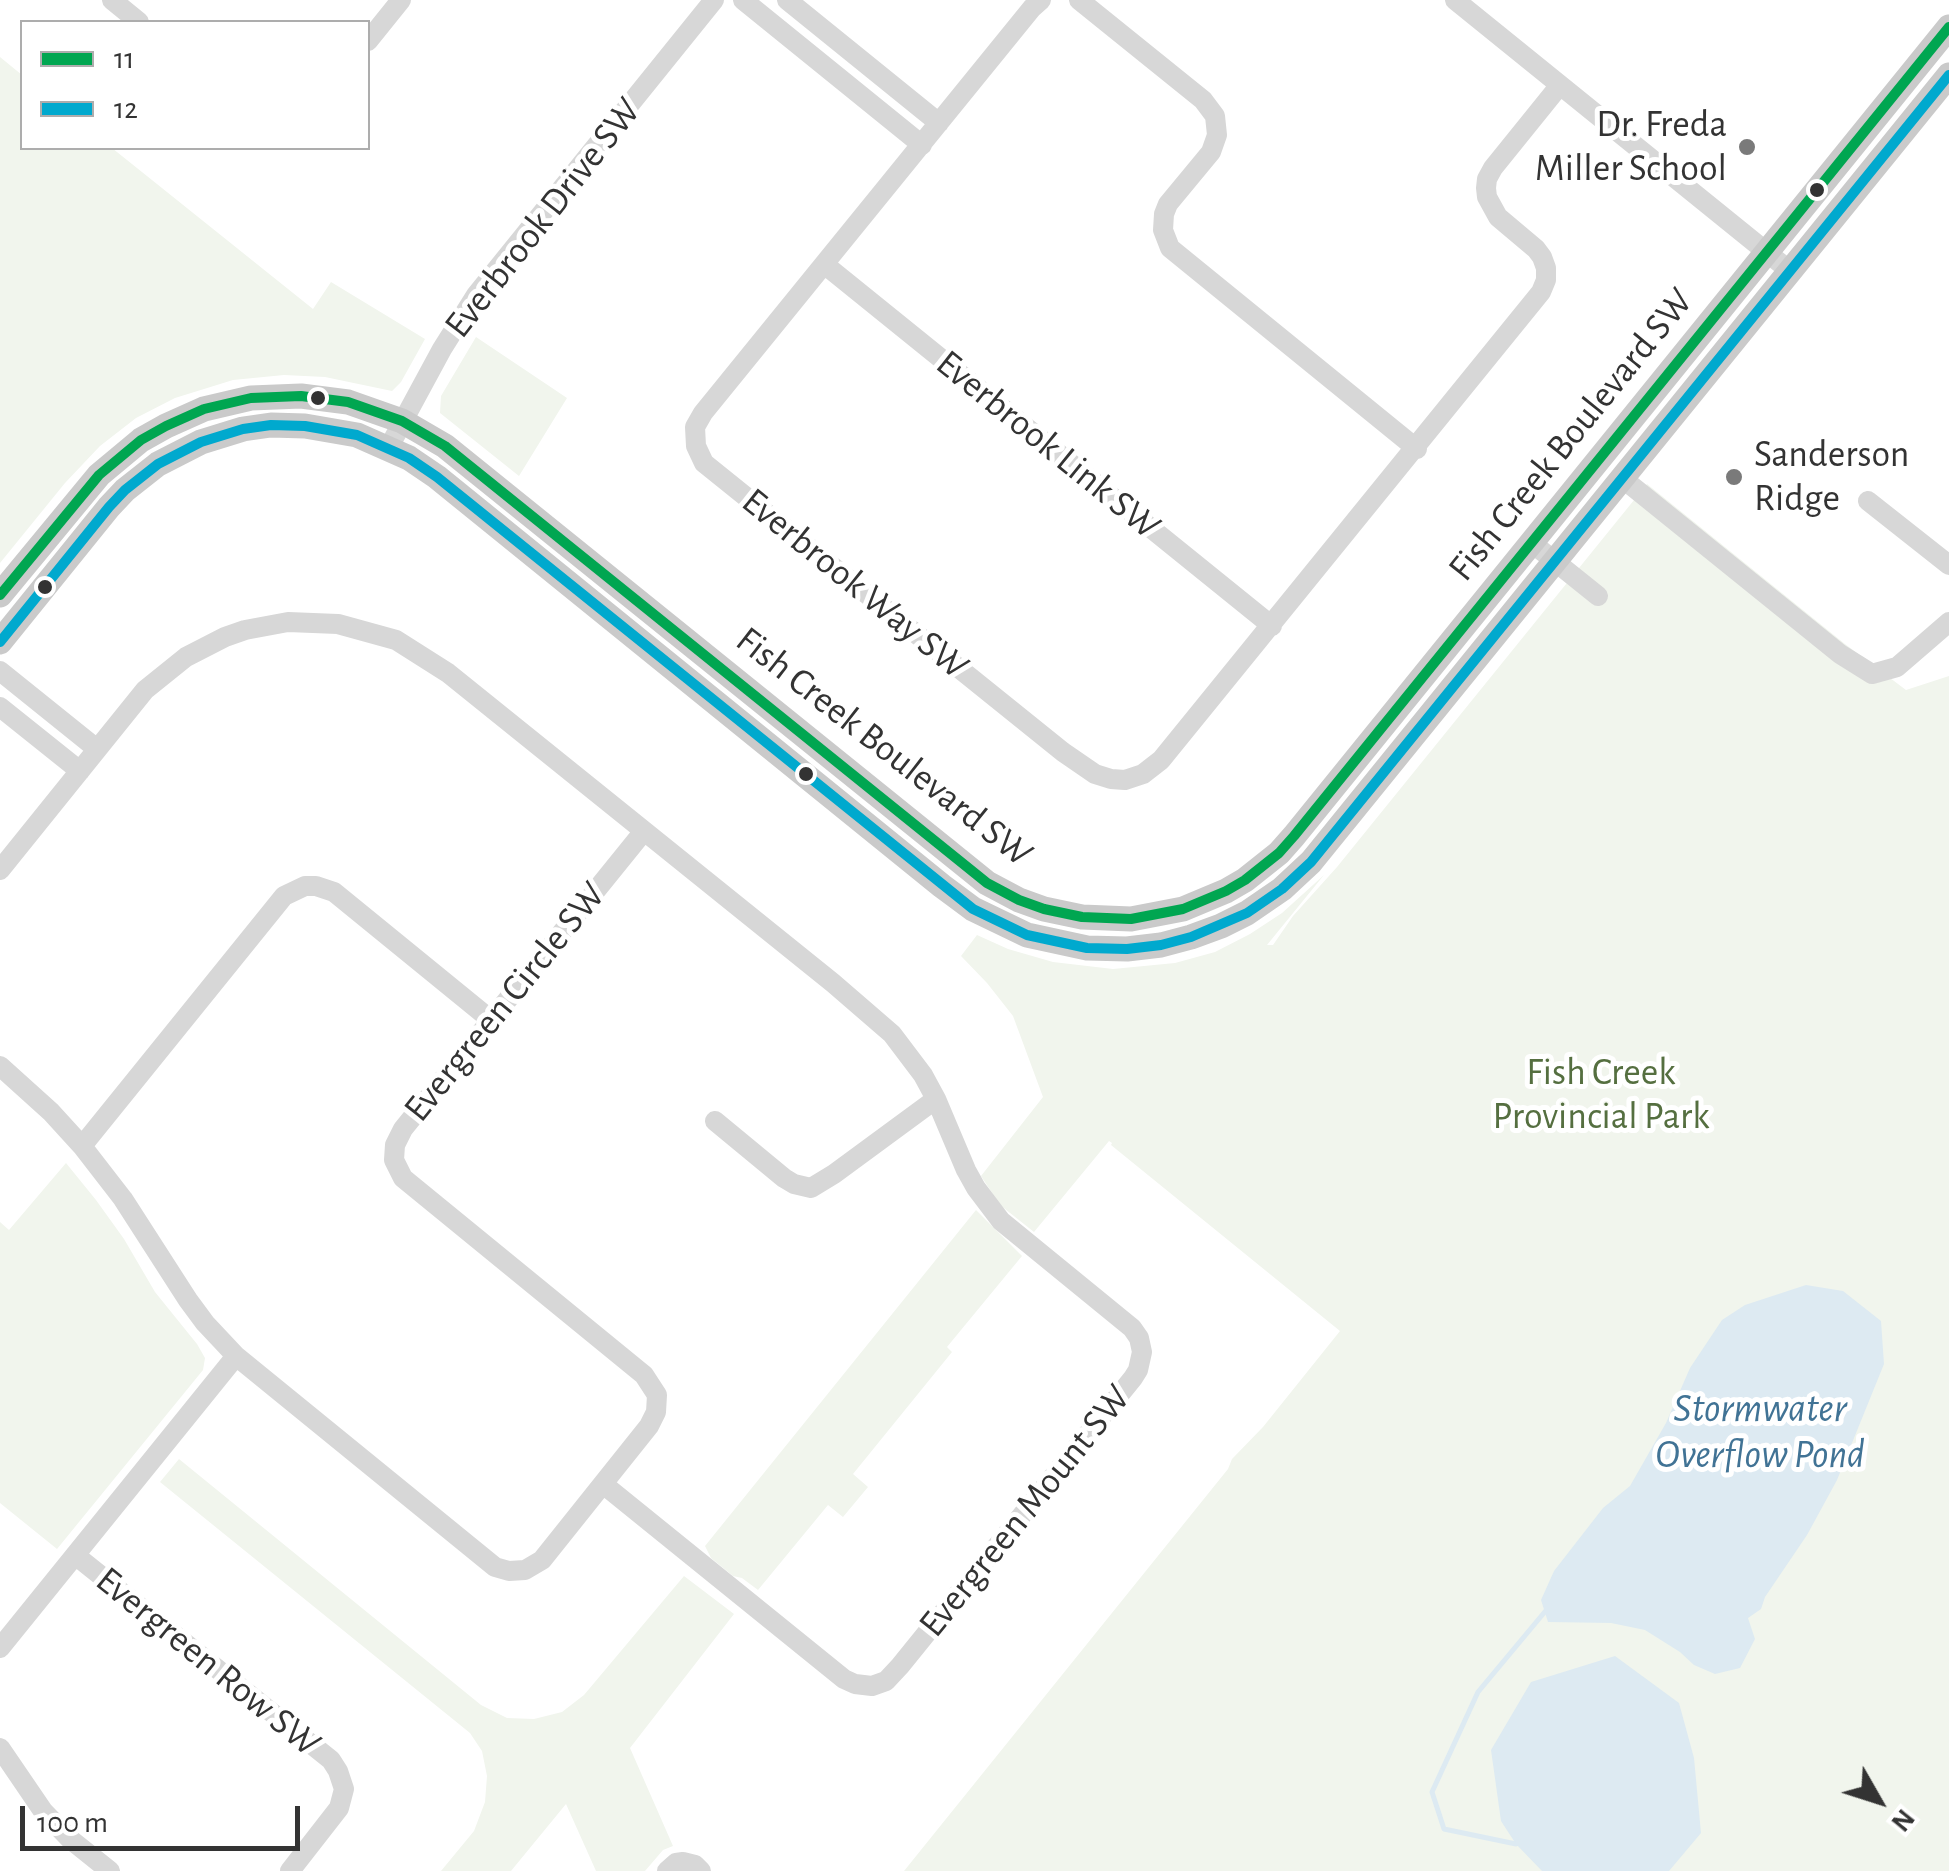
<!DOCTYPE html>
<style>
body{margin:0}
#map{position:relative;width:1949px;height:1871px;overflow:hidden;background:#fff;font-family:"Alegreya Sans",sans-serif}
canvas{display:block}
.legend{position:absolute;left:20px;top:20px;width:350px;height:130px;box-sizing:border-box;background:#fff;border:2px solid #adadad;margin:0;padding:12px 18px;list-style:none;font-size:30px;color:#333}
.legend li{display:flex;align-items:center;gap:20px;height:50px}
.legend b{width:50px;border:2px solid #adadad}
.north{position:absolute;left:1829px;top:1751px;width:100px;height:100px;-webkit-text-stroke:8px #fff;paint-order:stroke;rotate:129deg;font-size:28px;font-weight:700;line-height:40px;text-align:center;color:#333}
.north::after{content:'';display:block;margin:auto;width:35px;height:45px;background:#333;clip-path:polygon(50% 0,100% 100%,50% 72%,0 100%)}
.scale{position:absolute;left:20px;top:1806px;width:280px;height:45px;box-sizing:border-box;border:5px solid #333;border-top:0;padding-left:12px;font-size:30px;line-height:35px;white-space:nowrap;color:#333;-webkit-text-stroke:8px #fff;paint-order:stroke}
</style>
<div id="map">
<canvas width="1949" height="1871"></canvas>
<ul class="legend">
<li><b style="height:12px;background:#00a651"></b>11</li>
<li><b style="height:12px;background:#00a9ce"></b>12</li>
</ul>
<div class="north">N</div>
<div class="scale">100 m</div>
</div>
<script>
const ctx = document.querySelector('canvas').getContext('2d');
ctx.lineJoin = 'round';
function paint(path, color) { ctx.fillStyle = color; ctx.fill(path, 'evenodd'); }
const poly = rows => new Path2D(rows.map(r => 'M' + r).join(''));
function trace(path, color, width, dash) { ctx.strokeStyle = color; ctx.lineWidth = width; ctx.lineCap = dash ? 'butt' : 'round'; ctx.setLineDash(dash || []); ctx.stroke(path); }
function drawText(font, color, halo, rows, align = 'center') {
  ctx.font = font + ' "Alegreya Sans",sans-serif'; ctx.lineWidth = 10; ctx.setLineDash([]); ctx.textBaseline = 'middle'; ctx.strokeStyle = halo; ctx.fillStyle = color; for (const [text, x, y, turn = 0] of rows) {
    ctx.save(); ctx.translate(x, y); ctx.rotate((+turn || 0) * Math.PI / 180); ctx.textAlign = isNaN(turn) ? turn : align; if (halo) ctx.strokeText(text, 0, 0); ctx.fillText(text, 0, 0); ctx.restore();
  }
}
const green = poly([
 [0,57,22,75,22,148,112,148,313,309,331,282,425,339,401,382,392,391,325,377,284,375,233,380,175,398,136,418,100,446,65,483,0,563],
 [476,337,567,398,519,476,440,413,441,396],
 [1647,484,1845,644,1906,690,1949,676,1949,1871,904,1871,1228,1469,1232,1459,1263,1427,1340,1331,1111,1145,1112,1143,1109,1141,1034,1232,1000,1205,981,1176,1043,1097,1013,1016,987,983,961,956,977,935,1008,949,1053,962,1113,969,1175,963,1215,952,1250,934,1282,913,1324,875,1267,945,1273,945,1293,916,1337,867],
 [66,1163,96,1200,124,1239,155,1292,197,1344,205,1358,203,1370,57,1549,0,1503,0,1222,9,1230],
 [976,1210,1022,1256,947,1347,952,1352,853,1474,868,1487,843,1517,828,1505,758,1590,742,1578,733,1576,711,1558,705,1546],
 [179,1459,481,1705,507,1718,534,1719,562,1712,584,1695,684,1576,734,1614,630,1748,673,1846,663,1850,645,1871,596,1871,566,1804,511,1871,441,1871,474,1831,485,1802,487,1776,482,1751,470,1733,160,1482]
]);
const water = poly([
 [1806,1285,1843,1291,1881,1321,1884,1364,1837,1480,1807,1535,1765,1597,1761,1609,1748,1618,1755,1639,1740,1668,1715,1674,1694,1665,1680,1652,1645,1630,1611,1623,1548,1622,1541,1600,1554,1571,1603,1508,1630,1486,1666,1423,1690,1368,1722,1320,1745,1305],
 [1615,1656,1679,1703,1694,1758,1701,1833,1669,1871,1542,1871,1516,1844,1501,1821,1491,1750,1531,1682]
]);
const stream = poly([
 [1516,1844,1444,1829,1432,1792,1478,1692,1548,1608]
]);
const minor = poly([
 [112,0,139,22],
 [743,0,922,145],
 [787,0,939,123],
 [1041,0,1032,8,703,413,695,427,696,446,704,463,1063,752,1095,774,1111,779,1125,780,1143,774,1161,760,1541,292,1546,280,1546,268,1542,257,1536,249,1498,217,1487,197,1486,188,1487,179,1493,168,1560,85],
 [1079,0,1203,100,1215,116,1217,135,1211,152,1168,204,1164,214,1163,230,1170,248,1417,449],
 [1455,0,1790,271],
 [368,41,401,0],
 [824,264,1272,626],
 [389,447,442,349,476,295,714,0],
 [1622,478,1840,654,1872,674,1897,667,1949,622],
 [1868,501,1949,565],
 [1532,543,1598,596],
 [0,671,97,749],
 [0,707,80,771],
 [0,870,145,690,186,657,225,637,245,630,288,622,338,624,396,640,448,673,833,983,892,1034,923,1075,936,1099,966,1170,976,1188,1001,1221,1132,1328,1139,1338,1142,1352,1138,1370,1133,1378,900,1666,886,1681,872,1686,855,1684,844,1679,603,1484],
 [0,1066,51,1112,82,1146,123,1199,188,1300,205,1323,236,1356,495,1567,509,1571,525,1570,542,1560,649,1426,656,1412,657,1395,644,1375,403,1178,394,1160,395,1145,403,1129,644,831],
 [715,1121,784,1178,794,1184,811,1188,834,1174,936,1099],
 [82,1146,284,896,305,886,316,886,334,892,491,1020],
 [75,1555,331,1760,338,1771,344,1789,339,1808,290,1871],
 [0,1648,236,1356],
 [0,1748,43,1811,70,1839,110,1871],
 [667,1871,676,1863,683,1862,695,1865,701,1871]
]);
const major = poly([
 [0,595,99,475,141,440,166,426,204,409,251,398,301,396,348,402,402,421,445,446,987,883,1019,900,1044,909,1082,917,1131,919,1183,909,1226,891,1245,880,1279,853,1294,836,1949,27],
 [0,642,109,507,125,490,158,464,201,442,243,429,271,425,305,426,357,435,409,458,437,477,942,886,973,909,1027,935,1087,948,1127,949,1161,945,1191,937,1221,926,1247,913,1282,889,1311,862,1949,75]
]);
const bus1 = poly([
 [0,595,99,475,141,440,166,426,204,409,251,398,301,396,348,402,402,421,445,446,987,883,1019,900,1044,909,1082,917,1131,919,1183,909,1226,891,1245,880,1279,853,1294,836,1949,27]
]);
const bus2 = poly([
 [0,642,109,507,125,490,158,464,201,442,243,429,271,425,305,426,357,435,409,458,437,477,973,909,1027,935,1087,948,1127,949,1161,945,1191,937,1247,913,1282,889,1311,862,1949,75]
]);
const markers = [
 [1747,147,10,"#7a7a7a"],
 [1817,190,9,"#333"],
 [318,398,9,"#333"],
 [1734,477,10,"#7a7a7a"],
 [45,587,9,"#333"],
 [806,774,9,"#333"]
];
const poiNames = [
 ["Dr. Freda",1727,125],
 ["Miller School",1727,169],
 ["Sanderson",1754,455,"left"],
 ["Ridge",1754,499,"left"]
];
const streetNames = [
 ["Everbrook Drive SW",543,218,-52],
 ["Fish Creek Boulevard SW",1571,435,-51],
 ["Everbrook Link SW",1048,445,39],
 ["Everbrook Way SW",855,584,39],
 ["Fish Creek Boulevard SW",884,747,38],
 ["Evergreen Circle SW",505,1002,-51],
 ["Evergreen Mount SW",1025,1511,-51],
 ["Evergreen Row SW",208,1662,39]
];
const parkNames = [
 ["Fish Creek",1601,1073],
 ["Provincial Park",1601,1117]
];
const waterNames = [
 ["Stormwater",1760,1409],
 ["Overflow Pond",1760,1455]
];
paint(green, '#f1f5ed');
paint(water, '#ddeaf2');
trace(stream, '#ddeaf2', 5);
trace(minor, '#d7d7d7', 20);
trace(major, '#cacaca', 25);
trace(bus1, '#00a651', 10);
trace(bus2, '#00a9ce', 10);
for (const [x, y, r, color] of markers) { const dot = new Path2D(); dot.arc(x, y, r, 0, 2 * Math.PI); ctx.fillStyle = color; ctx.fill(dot); trace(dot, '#fff', 4); }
drawText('38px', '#333', '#fff', poiNames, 'right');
drawText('38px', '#333', '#fff', streetNames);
drawText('38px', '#556f40', '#fff', parkNames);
drawText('italic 40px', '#417395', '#fff', waterNames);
</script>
